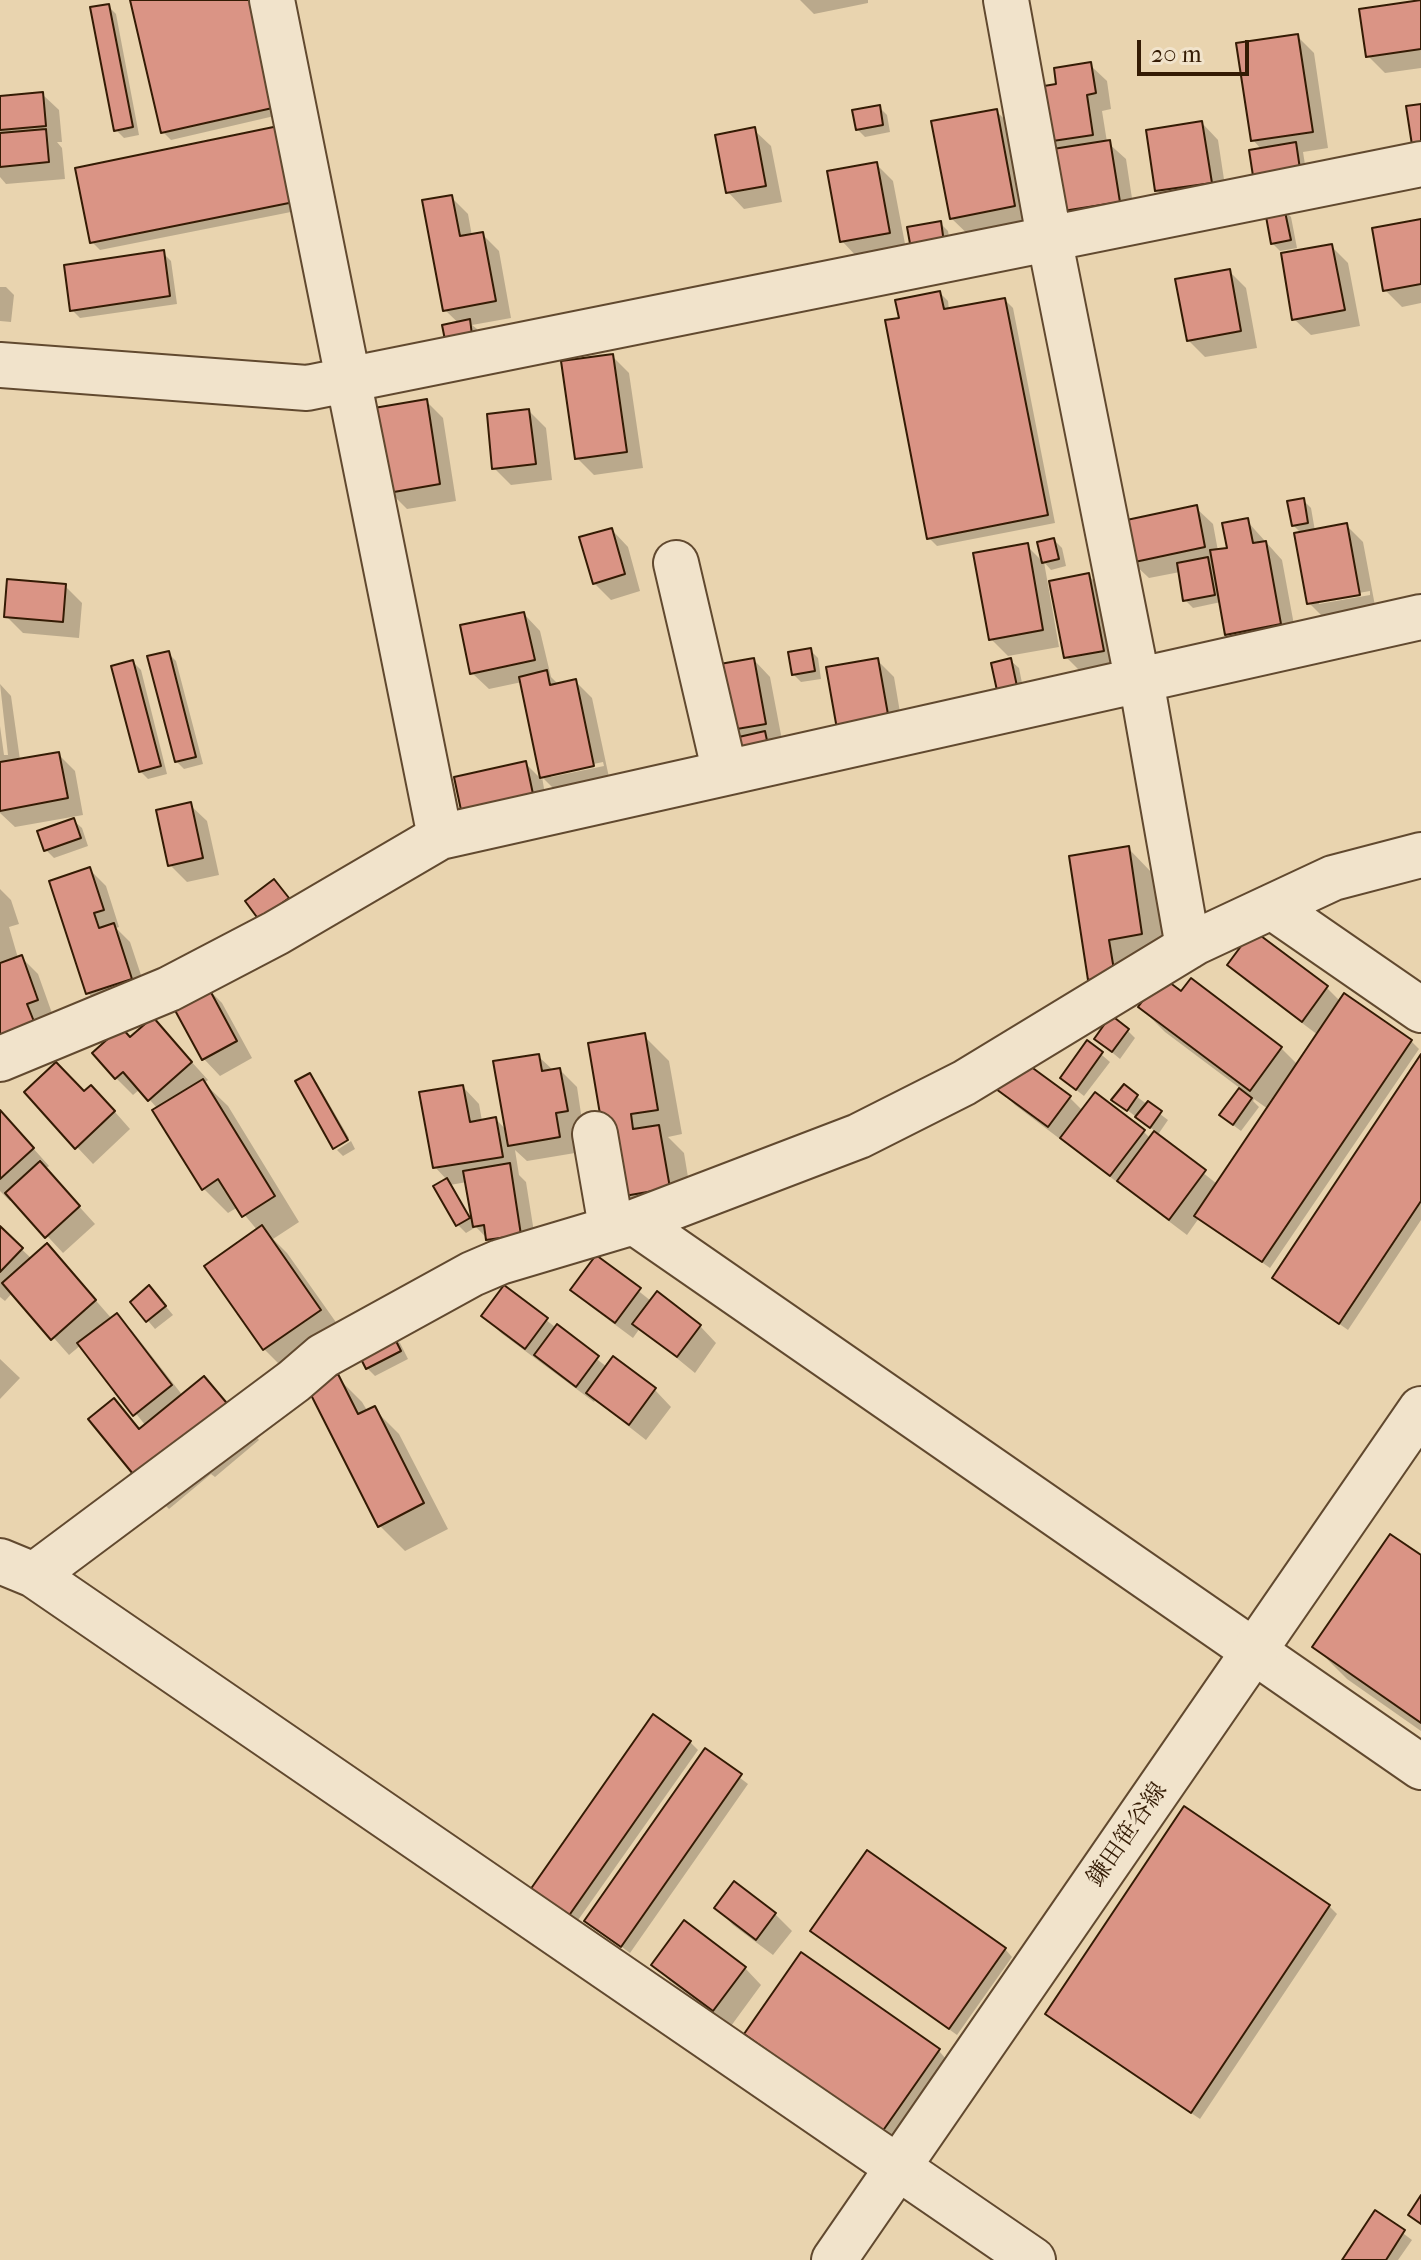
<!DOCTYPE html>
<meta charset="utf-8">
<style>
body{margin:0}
#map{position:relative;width:1421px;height:2260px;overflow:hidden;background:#e9d4af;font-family:"IM FELL French Canon",serif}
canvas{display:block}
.scale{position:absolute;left:1137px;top:40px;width:112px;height:36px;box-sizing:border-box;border:4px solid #341b04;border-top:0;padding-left:10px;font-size:24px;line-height:28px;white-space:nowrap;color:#341b04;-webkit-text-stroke:6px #f1e3cb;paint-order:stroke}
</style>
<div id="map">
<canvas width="1421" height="2260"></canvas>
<div class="scale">20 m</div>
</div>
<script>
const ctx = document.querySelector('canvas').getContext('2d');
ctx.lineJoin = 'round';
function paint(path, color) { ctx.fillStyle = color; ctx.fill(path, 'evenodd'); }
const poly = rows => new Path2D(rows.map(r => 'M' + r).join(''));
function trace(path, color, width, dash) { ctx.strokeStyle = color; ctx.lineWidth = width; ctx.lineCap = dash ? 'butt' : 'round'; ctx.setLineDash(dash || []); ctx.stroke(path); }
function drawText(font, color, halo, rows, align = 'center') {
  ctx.font = font + ' "IM FELL French Canon","Noto Serif JP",serif'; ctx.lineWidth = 6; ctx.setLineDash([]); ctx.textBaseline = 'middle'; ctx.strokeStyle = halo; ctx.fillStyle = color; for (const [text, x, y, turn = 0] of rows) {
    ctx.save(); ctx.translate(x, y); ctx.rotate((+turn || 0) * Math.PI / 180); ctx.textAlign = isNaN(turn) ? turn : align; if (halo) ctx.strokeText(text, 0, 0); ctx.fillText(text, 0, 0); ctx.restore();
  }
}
const shadow = poly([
 [132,0,283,114,171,140,163,132],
 [800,0,868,0,868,3,814,14],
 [1421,2,1421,68,1385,73,1368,56],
 [108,6,116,14,139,135,124,138,116,130],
 [1297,36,1314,53,1328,148,1303,152,1307,177,1262,150,1253,140],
 [1090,65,1107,81,1111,109,1102,111,1107,142,1126,159,1135,218,1082,227,1065,211,1048,141,1059,86],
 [42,94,59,110,62,142,57,142,62,148,65,179,6,184,0,177,0,98],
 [879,107,887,115,890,132,865,137,857,129],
 [996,111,1022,136,1039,231,977,243,951,218],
 [1202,123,1218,140,1227,199,1174,207,1157,190],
 [288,126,311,208,100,250,92,242],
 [754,130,771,146,782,202,744,209,728,192],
 [876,164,893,181,906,249,858,258,842,241],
 [451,197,468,214,472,236,482,234,499,251,511,318,472,325,477,329,479,343,445,310],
 [1283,209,1291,217,1297,248,1280,251,1272,243],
 [1421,221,1421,303,1402,307,1385,290],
 [940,223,948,231,951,250,921,256],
 [1331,246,1348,263,1360,326,1311,335,1294,319],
 [163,253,171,261,177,304,80,318,72,310],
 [1229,271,1246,288,1257,348,1205,357,1188,340],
 [0,287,6,287,14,295,11,322,0,321],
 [940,293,948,301,949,310,1005,300,1013,308,1055,523,937,546,929,538,901,320],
 [612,356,629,373,643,468,594,475,577,458],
 [426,401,443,418,456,501,407,509,390,492],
 [529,411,546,428,552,480,511,485,494,468],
 [1303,500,1311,508,1315,531,1346,525,1363,542,1376,611,1326,620,1309,603,1302,534,1293,525],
 [1370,591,1370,595,1319,604,1319,600],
 [1196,508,1213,524,1218,551,1229,549,1247,521,1282,560,1297,641,1244,651,1227,634,1221,602,1193,608,1185,600,1180,572,1149,578,1132,562],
 [612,530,628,547,640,591,611,600,594,583],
 [1054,540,1062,548,1066,566,1051,570,1044,562,1059,647,1008,656,991,639,1027,546,1043,562],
 [1088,575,1105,592,1120,667,1083,674,1066,657],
 [65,586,82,603,79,638,23,633,6,616],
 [524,614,540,631,551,677,559,685,575,681,592,698,610,782,558,793,542,777,548,811,480,826,525,763,542,780,522,682,489,689,472,673],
 [603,762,604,766,551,777,551,773],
 [810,650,818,658,821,679,801,682,793,674],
 [168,653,176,661,203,764,184,769,176,761],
 [754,660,770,677,782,740,772,742,742,738,733,729],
 [877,660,894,677,904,736,856,745],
 [1011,661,1019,668,1025,698,1008,702],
 [133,662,141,670,167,774,148,779,140,771],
 [0,684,11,696,20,760,58,754,75,771,83,815,15,827,0,813,0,726,4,755,8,755],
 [190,805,207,821,219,875,187,882,170,865],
 [74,821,82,828,88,846,54,858,46,850],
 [1128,848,1153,874,1166,959,1115,1005,1090,979],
 [89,869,106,886,119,927,116,928,130,942,148,996,105,1010,88,993],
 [0,889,11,900,19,924,9,927,18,958,21,957,38,974,53,1016,0,1034],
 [1254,933,1327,988,1341,1002,1411,1041,1419,1049,1270,1268,1199,1218,1187,1235,1015,1105,999,1089,1019,1061,1070,1098,1083,1111,1144,1132,1151,1139,1156,1132,1114,1100,1124,1087,1168,1120,1157,1136,1217,1184,1268,1109,1254,1099,1253,1101,1259,1107,1241,1131,1229,1122,1221,1115,1241,1089,1165,1032,1140,1007,1182,993,1281,1048,1298,1065,1318,1035,1246,981,1230,965],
 [205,986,222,1003,252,1058,220,1076,204,1059],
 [153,1019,208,1080,204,1083,228,1106,299,1222,273,1239,287,1253,345,1335,289,1374,264,1349,258,1231,238,1207,228,1213,203,1188,158,1109,140,1089,133,1095,116,1078,130,1039],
 [1127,1030,1135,1038,1120,1059,1096,1039],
 [644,1036,669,1061,682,1134,668,1137,684,1153,694,1213,646,1221,621,1196,603,1119],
 [1088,1043,1110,1062,1084,1096,1070,1085],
 [538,1056,554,1071,560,1070,577,1087,583,1127,571,1130,575,1153,527,1161,515,1150,519,1175,526,1182,537,1251,504,1256,476,1227,466,1233,458,1225,436,1187,447,1180,435,1167,463,1087,479,1104,482,1121,496,1119,507,1131],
 [467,1182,473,1222,450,1185],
 [1421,1058,1421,1220,1348,1330,1274,1278],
 [309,1075,317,1083,349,1138,334,1146],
 [84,1094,108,1104,130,1129,93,1164,77,1147],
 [0,1111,49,1166,45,1169,95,1224,63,1253,13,1199,10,1201,0,1191],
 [351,1141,355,1149,343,1156,337,1150],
 [0,1229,32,1259,63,1263,112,1319,117,1315,133,1332,183,1396,204,1379,259,1440,215,1477,211,1474,169,1509,144,1484,114,1401,142,1430,146,1426,81,1345,69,1355,13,1292,5,1301,0,1297],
 [596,1257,651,1301,700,1326,716,1343,695,1373,640,1328,633,1338,590,1306,573,1290],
 [157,1296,173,1315,155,1329,132,1302],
 [484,1316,546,1320,607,1367,613,1359,655,1390,671,1407,646,1440,595,1400,594,1402,501,1333],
 [392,1336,400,1343,408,1359,375,1376,367,1368],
 [0,1359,20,1378,0,1399],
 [337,1377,362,1402,368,1412,374,1409,399,1434,448,1529,405,1551,380,1526],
 [1421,1558,1421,1731,1347,1679,1315,1647],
 [690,1742,698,1750,576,1923,540,1897],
 [705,1751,748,1784,630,1953,586,1920],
 [735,1884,775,1914,792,1931,773,1955,733,1925,717,1908],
 [1329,1906,1337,1914,1200,2119,1055,2022,1047,2014],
 [813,1931,1005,1949,1012,1957,957,2035],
 [654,1964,745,1968,761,1985,731,2026,670,1981],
 [746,2034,939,2051,946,2059,891,2138],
 [1376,2213,1412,2240,1398,2260,1344,2260]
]);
const building = poly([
 [130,0,252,0,277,107,161,133,130,0],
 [1421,0,1421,49,1366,57,1359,9,1421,0],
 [109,4,133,127,114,131,90,7,109,4],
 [1298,34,1313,132,1251,141,1236,43,1298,34],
 [1091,62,1096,93,1087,95,1093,135,1046,142,1038,87,1056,84,1054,68,1091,62],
 [43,92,46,126,0,130,0,96,43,92],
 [1421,104,1421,144,1412,145,1406,106,1421,104],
 [880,105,883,125,856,130,852,110,880,105],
 [997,109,1015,206,950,219,931,121,997,109],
 [1202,121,1212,183,1155,191,1146,130,1202,121],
 [288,124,304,200,90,243,75,168,288,124],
 [755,127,766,186,726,193,715,135,755,127],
 [46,129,49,162,0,167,0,133,46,129],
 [1110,140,1120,202,1063,211,1053,149,1110,140],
 [1296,142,1300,169,1253,176,1249,150,1296,142],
 [877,162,890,233,840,242,827,171,877,162],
 [452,195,460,236,483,232,496,301,443,311,422,200,452,195],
 [1284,207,1291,240,1271,244,1265,211,1284,207],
 [1421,219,1421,284,1383,291,1372,228,1421,219],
 [941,221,944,243,911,249,907,227,941,221],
 [1332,244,1345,310,1292,320,1281,253,1332,244],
 [164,250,170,296,70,311,64,265,164,250],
 [1230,269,1241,331,1187,341,1175,279,1230,269],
 [940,291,944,309,1005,298,1048,515,927,539,885,320,899,318,895,300,940,291],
 [470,319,472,335,445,340,442,325,470,319],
 [613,354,627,452,575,459,561,361,613,354],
 [427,399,440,484,388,493,374,408,427,399],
 [529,409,536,464,492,469,487,414,529,409],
 [1304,498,1308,523,1292,526,1287,501,1304,498],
 [1197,505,1205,547,1130,563,1122,521,1197,505],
 [1248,518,1253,543,1266,541,1281,624,1225,635,1210,550,1227,548,1222,523,1248,518],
 [1347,523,1360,595,1307,604,1294,533,1347,523],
 [612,528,625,574,593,584,579,537,612,528],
 [1054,538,1059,559,1042,563,1037,542,1054,538],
 [1028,543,1043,630,989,640,973,553,1028,543],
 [1208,557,1215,595,1183,601,1177,563,1208,557],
 [1089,573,1104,651,1064,658,1049,581,1089,573],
 [7,579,66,584,63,622,4,617,7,579],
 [524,612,535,660,470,674,460,625,524,612],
 [811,648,815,671,792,675,788,652,811,648],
 [169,651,196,757,175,762,147,656,169,651],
 [754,658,766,724,731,730,720,664,754,658],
 [878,658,889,720,837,729,826,667,878,658],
 [1011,658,1018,691,998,695,991,663,1011,658],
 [133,660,161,766,139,772,111,666,133,660],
 [547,670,550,685,576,679,594,766,540,778,519,677,547,670],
 [765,731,769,750,735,758,730,739,765,731],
 [59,752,68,798,0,811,0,762,59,752],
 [526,761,533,794,461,810,454,777,526,761],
 [191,802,203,858,168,866,156,810,191,802],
 [74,818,81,838,44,851,37,831,74,818],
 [1129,846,1142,934,1109,940,1115,976,1088,980,1069,856,1129,846],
 [90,867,104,910,94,913,99,928,114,923,132,979,86,994,49,881,90,867],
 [274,879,289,898,259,920,245,901,274,879],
 [1253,930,1328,986,1302,1022,1227,965,1253,930],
 [22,955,38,1000,27,1004,35,1024,0,1037,0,963,22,955],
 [1161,976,1181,991,1191,978,1282,1047,1250,1091,1138,1007,1161,976],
 [206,983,237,1041,202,1060,171,1003,206,983],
 [1344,993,1412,1040,1262,1262,1194,1216,1344,993],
 [1111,1015,1129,1029,1112,1052,1094,1039,1111,1015],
 [153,1017,192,1062,148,1101,123,1072,115,1079,92,1053,121,1027,130,1037,153,1017],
 [645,1033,658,1110,631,1114,633,1129,659,1125,670,1188,619,1197,611,1118,601,1120,588,1043,645,1033],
 [1087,1040,1103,1052,1076,1090,1060,1078,1087,1040],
 [539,1054,542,1071,560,1068,568,1111,556,1113,560,1137,508,1146,493,1061,539,1054],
 [1421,1054,1421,1201,1339,1324,1272,1278,1421,1054],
 [1019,1058,1071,1096,1048,1127,996,1089,1019,1058],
 [56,1062,84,1091,91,1085,115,1111,75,1149,24,1092,56,1062],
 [310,1073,348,1140,333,1149,295,1081,310,1073],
 [203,1079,275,1196,242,1217,218,1179,202,1190,152,1110,203,1079],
 [1124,1084,1138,1095,1127,1111,1111,1100,1124,1084],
 [463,1085,470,1122,496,1117,503,1157,433,1168,419,1092,463,1085],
 [1239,1088,1252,1098,1233,1125,1219,1115,1239,1088],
 [1095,1092,1145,1130,1110,1176,1060,1138,1095,1092],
 [1148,1101,1162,1111,1150,1128,1135,1117,1148,1101],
 [0,1110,34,1148,0,1179,0,1110],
 [1154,1131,1206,1170,1169,1220,1117,1181,1154,1131],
 [40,1161,80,1206,45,1238,5,1193,40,1161],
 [510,1163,521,1235,486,1240,484,1225,473,1227,463,1171,510,1163],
 [447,1178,470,1218,456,1226,433,1186,447,1178],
 [262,1225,321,1310,263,1350,204,1266,262,1225],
 [0,1226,23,1248,0,1272,0,1226],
 [47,1243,96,1300,51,1340,2,1283,47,1243],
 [596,1255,641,1288,615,1323,570,1290,596,1255],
 [149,1285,166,1306,146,1322,130,1302,149,1285],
 [504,1285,548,1318,525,1349,481,1316,504,1285],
 [657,1291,701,1325,677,1357,632,1324,657,1291],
 [117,1313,172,1385,133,1416,77,1343,117,1313],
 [557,1324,599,1356,576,1387,534,1355,557,1324],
 [392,1333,401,1351,366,1369,357,1351,392,1333],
 [613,1356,656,1388,629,1425,586,1393,613,1356],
 [338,1374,358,1414,375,1406,424,1503,378,1527,308,1389,338,1374],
 [204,1376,236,1414,142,1485,88,1419,114,1398,139,1429,204,1376],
 [1390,1534,1421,1555,1421,1723,1312,1647,1390,1534],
 [653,1714,691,1741,568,1917,530,1890,653,1714],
 [705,1748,742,1774,621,1947,584,1921,705,1748],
 [1184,1806,1330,1905,1191,2113,1045,2014,1184,1806],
 [867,1850,1006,1948,949,2029,810,1931,867,1850],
 [734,1881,776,1913,756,1940,714,1908,734,1881],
 [684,1920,746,1967,713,2011,651,1965,684,1920],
 [801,1952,940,2049,882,2132,744,2034,801,1952],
 [1421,2195,1421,2224,1408,2215,1421,2195],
 [1375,2210,1405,2230,1386,2260,1342,2260,1375,2210]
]);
const minor = poly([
 [272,0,440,837],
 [1006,0,1049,237,1134,663,1141,680,1188,947],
 [0,365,307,388,1421,164],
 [676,563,725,773],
 [1272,907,1421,1010],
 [0,1059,169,989,276,933,440,837,1421,617],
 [595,1134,611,1227],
 [634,1222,1421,1767],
 [0,1561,34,1575,1033,2260],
 [34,1575,294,1381,323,1356,472,1274,500,1262,634,1222,859,1136,964,1083,1196,942,1333,878,1421,855]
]);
const tertiary = poly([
 [834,2260,1421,1409]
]);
const streetNames = [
 ["鎌田笹谷線",1128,1835,-55]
];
paint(shadow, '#0003');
paint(building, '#da9485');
trace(building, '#341b04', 2);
trace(minor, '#61492f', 48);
trace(tertiary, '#61492f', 48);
trace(minor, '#f1e3cb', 44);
trace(tertiary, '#f1e3cb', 44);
drawText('24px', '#341b04', '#f1e3cb', streetNames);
</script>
